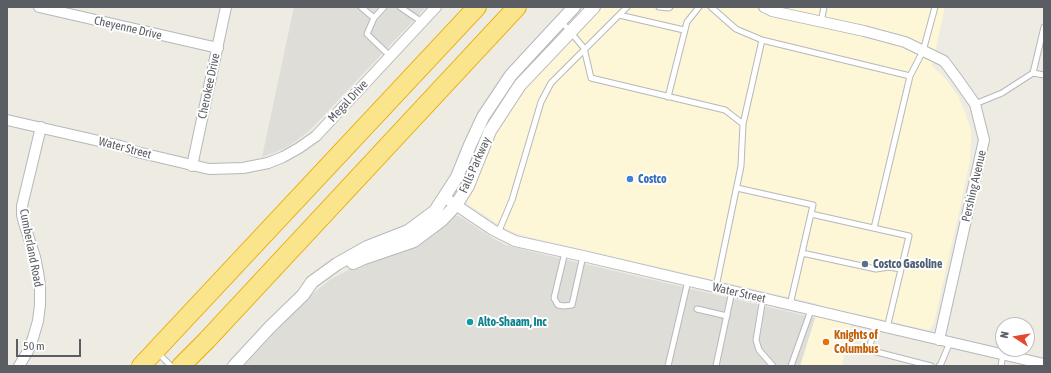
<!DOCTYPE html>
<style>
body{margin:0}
#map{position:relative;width:1051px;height:373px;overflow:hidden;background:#edebe2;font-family:"Asap Condensed",sans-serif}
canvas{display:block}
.frame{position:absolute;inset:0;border:8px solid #5a5e63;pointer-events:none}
.north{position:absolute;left:995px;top:317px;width:40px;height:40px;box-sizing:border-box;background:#fff;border:1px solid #bdbfc1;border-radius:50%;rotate:282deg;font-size:11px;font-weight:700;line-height:16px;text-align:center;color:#5a5e63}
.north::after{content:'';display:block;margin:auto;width:14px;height:18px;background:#e44831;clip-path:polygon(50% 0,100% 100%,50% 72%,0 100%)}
.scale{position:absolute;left:16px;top:339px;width:65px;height:18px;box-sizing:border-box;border:2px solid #5a5e63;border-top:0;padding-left:5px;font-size:12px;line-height:14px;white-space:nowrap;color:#5a5e63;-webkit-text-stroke:3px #fff;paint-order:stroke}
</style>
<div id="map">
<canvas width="1051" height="373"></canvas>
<div class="frame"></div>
<div class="north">N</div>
<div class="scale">50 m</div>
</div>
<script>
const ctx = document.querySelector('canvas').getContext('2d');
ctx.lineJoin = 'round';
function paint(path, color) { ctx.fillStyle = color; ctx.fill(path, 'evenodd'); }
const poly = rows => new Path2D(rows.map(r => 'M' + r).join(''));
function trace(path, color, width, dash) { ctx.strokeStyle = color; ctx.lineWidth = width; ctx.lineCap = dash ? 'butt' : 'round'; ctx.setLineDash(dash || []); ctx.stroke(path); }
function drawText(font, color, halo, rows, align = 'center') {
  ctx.font = font + ' "Asap Condensed",sans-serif'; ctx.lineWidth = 4; ctx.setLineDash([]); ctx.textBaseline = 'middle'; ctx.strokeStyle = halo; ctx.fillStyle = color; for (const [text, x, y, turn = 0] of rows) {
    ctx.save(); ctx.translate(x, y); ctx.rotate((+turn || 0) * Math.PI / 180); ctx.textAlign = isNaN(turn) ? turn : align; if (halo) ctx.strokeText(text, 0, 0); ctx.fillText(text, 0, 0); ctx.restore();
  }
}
const commercial = poly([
 [598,7,945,7,932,66,945,78,958,96,965,112,971,130,971,142,970,161,961,203,934,323,931,328,929,330,923,329,854,313,842,366,800,366,815,318,818,304,529,237,515,233,499,225,468,204,465,200,506,109]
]);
const industrial = poly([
 [294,7,426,7,311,129,296,141,287,147,273,153,262,157],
 [452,216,458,216,464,219,494,239,506,245,529,251,815,318,800,366,244,366,305,300,331,279]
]);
const service = poly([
 [361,7,374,18,367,34,390,56],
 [400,7,422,22],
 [659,7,669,8,670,7],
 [711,7,736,29,762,40,910,76],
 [619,15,684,30],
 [374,18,384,7],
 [561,21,584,48,591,78,725,110,743,124],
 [821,22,824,7],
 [1033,73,1044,27],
 [668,97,687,22,699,7],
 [975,104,1002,93,1033,73,1044,75],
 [737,188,813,205,790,305],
 [811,214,909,236,887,328],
 [874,228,910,76,923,51,935,7],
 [498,233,512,200,541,102,551,83,627,7],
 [565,252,554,298,558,305,564,306,572,305,583,256],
 [802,253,876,269,889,267,901,269],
 [716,287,741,166,743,124,762,40],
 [763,298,756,340,759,350,773,366],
 [697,309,727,316],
 [875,325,869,350,931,366],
 [158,353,171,366],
 [668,366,688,281],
 [716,366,732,291],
 [791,366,811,310],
 [939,366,940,366,950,342],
 [1001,366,1003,354]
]);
const minor = poly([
 [39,7,218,48],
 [764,7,772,11,864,31,905,42,944,61,956,77,975,104,984,140,939,340],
 [7,120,121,146,137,152,209,169,243,168,268,163,283,157,299,148,316,136,436,7],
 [192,166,226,7],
 [444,197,493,230,515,241,583,256,928,337,1044,364],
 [19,366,28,351,33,338,38,321,40,305,40,285,38,272,35,257,24,223,22,215,22,206,41,127]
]);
const tertiary = poly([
 [353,263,364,258,414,241,442,220,456,205,468,186,490,131,520,85,594,7],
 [234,366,270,327,303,295,312,282,337,264,367,247,408,231,435,211,457,177,470,145,483,117,511,75,574,7]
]);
const motorway = poly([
 [141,366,477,7],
 [181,366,206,341,517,7]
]);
const markers = [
 [630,179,4,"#3f7fe0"],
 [865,264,4,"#5c6f8a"],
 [470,322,4,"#0f9aa8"],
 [826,342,4,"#e8710a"]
];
const streetNames = [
 ["Cheyenne Drive",128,28,13],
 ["Cherokee Drive",209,86,-78],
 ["Megal Drive",348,101,-47],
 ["Water Street",125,148,15],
 ["Falls Parkway",475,165,-66],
 ["Pershing Avenue",974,186,-77],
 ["Cumberland Road",31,248,79],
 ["Water Street",739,293,13]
];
const shopNames = [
 ["Costco",638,179]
];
const serviceNames = [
 ["Costco Gasoline",873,264]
];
const cultureNames = [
 ["Alto-Shaam, Inc",478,322]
];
const foodNames = [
 ["Knights of",834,335],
 ["Columbus",834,349]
];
paint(commercial, '#fdf6d7');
paint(industrial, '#deddd7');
trace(service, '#b5b8bc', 7);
trace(minor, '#b5b8bc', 12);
trace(tertiary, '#b5b8bc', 14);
trace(motorway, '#e9ad06', 20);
trace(service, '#fff', 5);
trace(minor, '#fff', 10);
trace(tertiary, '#fff', 12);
trace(motorway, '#fae48c', 18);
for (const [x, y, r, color] of markers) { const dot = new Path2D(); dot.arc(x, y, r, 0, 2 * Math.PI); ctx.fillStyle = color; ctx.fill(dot); trace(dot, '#fff', 1.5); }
drawText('12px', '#5a5e63', '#fff', streetNames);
drawText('bold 12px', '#366cbe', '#fff', shopNames, 'left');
drawText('bold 12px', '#4e5e75', '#fff', serviceNames, 'left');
drawText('bold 12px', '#0d838f', '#fff', cultureNames, 'left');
drawText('bold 12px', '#c56008', '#fff', foodNames, 'left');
</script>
